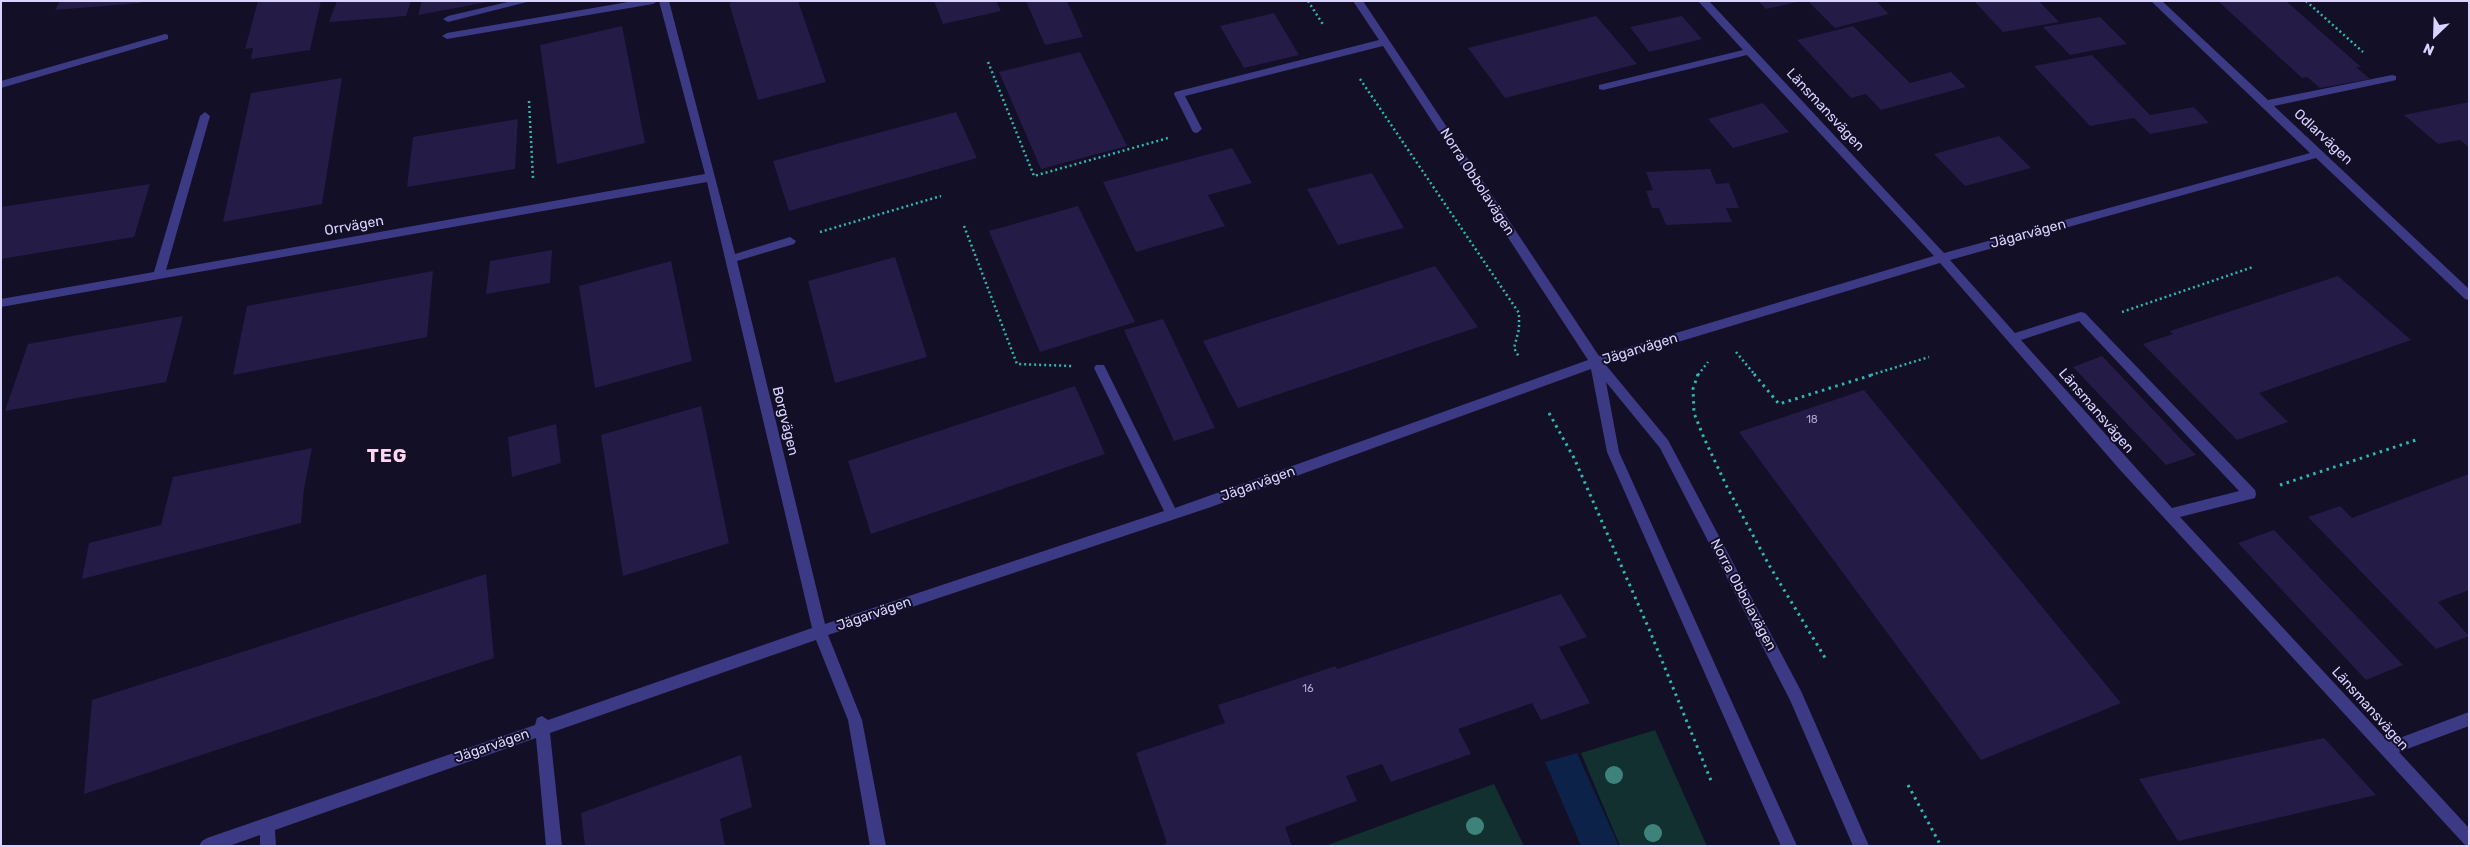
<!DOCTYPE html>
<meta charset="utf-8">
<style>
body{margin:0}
#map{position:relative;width:2470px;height:847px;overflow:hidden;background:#130f26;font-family:Rubik,sans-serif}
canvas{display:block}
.frame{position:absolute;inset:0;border:2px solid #d9d4ff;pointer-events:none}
.north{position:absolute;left:2410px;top:10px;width:50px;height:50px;-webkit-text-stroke:4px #130f26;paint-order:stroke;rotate:204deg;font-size:14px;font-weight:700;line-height:20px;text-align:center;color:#d9d4ff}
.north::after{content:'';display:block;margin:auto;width:18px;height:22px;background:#d9d4ff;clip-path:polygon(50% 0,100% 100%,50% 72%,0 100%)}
</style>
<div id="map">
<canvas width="2470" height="847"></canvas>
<div class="frame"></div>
<div class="north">N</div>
</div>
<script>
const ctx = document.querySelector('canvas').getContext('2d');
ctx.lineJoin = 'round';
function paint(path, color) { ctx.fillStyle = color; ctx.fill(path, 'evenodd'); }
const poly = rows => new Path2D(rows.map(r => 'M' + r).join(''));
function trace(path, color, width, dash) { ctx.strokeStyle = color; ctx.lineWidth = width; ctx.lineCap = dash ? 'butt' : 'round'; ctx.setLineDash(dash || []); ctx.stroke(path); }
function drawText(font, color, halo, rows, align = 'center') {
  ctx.font = font + ' Rubik,sans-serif'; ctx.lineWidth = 4; ctx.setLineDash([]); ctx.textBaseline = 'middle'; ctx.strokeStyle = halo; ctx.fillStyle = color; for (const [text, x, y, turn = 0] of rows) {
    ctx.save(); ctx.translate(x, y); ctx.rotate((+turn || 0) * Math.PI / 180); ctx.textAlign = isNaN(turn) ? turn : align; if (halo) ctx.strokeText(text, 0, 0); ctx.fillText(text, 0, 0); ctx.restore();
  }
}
const green = poly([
 [1655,730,1707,846,1620,846,1581,753],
 [1494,784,1524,846,1325,846]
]);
const water = poly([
 [1577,753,1619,846,1581,846,1545,762]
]);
const building = poly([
 [60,1,141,1,141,3,55,10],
 [258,1,321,1,310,50,251,59,253,48,245,49],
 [337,1,411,1,406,16,329,22],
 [422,1,488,1,488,2,418,15],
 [736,1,798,1,826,82,758,100,729,3],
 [934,1,996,1,1001,11,943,24],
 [1026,1,1067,1,1083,37,1045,45],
 [1758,1,1797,1,1797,2,1766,9],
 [1814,1,1876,1,1889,14,1835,28,1809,2],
 [1974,1,2039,1,2059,22,2003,32],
 [2218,1,2286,1,2361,67,2356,67,2370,79,2320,88,2307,77,2302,78],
 [1274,13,1299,55,1244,68,1220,26],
 [1596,16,1637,64,1505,98,1468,48],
 [1682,16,1702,39,1649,52,1630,27],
 [2100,17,2127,44,2070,55,2043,27],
 [622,26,645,143,557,164,540,45],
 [1853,26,1910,83,1951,72,1966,87,1881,110,1866,94,1851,98,1797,40],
 [1080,52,1127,146,1041,169,999,72],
 [2092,55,2150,115,2194,107,2209,123,2150,134,2134,118,2090,126,2034,66],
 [342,78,322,204,223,222,251,93],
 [2469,102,2469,147,2460,140,2438,144,2404,115],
 [1763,103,1789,132,1733,148,1708,119],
 [956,112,977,158,789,211,773,161],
 [518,119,515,169,407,187,413,137],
 [1999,136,2031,168,1965,186,1934,154],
 [1232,148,1252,183,1208,195,1225,226,1136,252,1103,182],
 [1710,169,1716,184,1729,183,1739,208,1726,208,1732,222,1666,225,1659,208,1652,208,1646,191,1653,190,1646,172],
 [1372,173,1404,228,1338,245,1307,189],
 [150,184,134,237,1,259,1,207],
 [1078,206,1135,322,1040,352,989,231],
 [552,250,550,283,486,294,490,261],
 [895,257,927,357,835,383,808,281],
 [671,261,692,361,595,388,579,286],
 [1435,266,1478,327,1238,408,1203,341],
 [433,271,427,337,233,375,247,306],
 [2338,276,2411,340,2259,393,2288,422,2237,440,2143,344,2173,334,2170,331],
 [183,316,166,382,5,411,28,344],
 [1163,319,1215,428,1174,441,1124,330],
 [2102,356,2196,455,2166,465,2073,367],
 [1075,386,1105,454,871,534,848,461],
 [1864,390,2121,703,1981,760,1739,432],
 [701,406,729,543,623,576,601,435],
 [556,424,561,463,512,477,508,437],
 [312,448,304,489,301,523,82,579,89,543,161,525,173,477],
 [2469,474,2469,590,2438,602,2469,636,2436,649,2308,517,2340,506,2352,518],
 [2274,530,2403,665,2366,680,2238,543],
 [486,574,494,658,84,794,92,700],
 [1561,594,1587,637,1559,647,1590,703,1541,720,1532,703,1458,729,1471,754,1391,782,1382,764,1346,776,1357,801,1285,827,1292,846,1160,846,1167,843,1136,753,1225,723,1218,705,1336,666,1337,669],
 [2324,738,2376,795,2178,841,2139,779],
 [741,755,752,807,720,819,725,846,585,846,581,813]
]);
const pathFar1 = poly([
 [1308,1,1324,26],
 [2306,1,2363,52],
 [988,62,1034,176,1168,138],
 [1360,79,1519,313,1519,329,1514,348,1519,357],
 [529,101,533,178],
 [964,226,1017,364,1072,366],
 [820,232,941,196],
 [2122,312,2253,267],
 [1736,352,1755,375],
 [1698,375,1708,362],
 [1871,375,1929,357]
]);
const path = poly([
 [1698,374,1693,389,1694,413,1704,438,1727,487,1769,565,1827,661],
 [1754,374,1779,404,1875,374],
 [1549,413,1574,458,1649,629,1712,783],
 [2280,485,2416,440],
 [1908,785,1941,846]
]);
const minor = poly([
 [512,1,531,1,448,22,443,19,448,16,512,1],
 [634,1,658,1,653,4,447,39,442,36,447,33,634,1],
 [659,1,669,1,735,254,790,237,796,241,794,244,737,261,825,624,1164,511,1094,368,1096,365,1104,365,1175,508,1588,360,1383,46,1185,96,1202,129,1197,133,1193,132,1174,94,1175,92,1379,40,1353,1,1363,1,1599,356,1934,256,1747,55,1603,90,1599,89,1599,85,1743,50,1698,1,1709,1,1944,253,2310,153,2151,1,2162,1,2268,100,2392,75,2396,76,2396,80,2392,81,2274,106,2469,289,2469,300,2465,299,2316,158,1950,260,2015,333,2081,312,2085,313,2255,490,2256,494,2255,498,2180,517,2389,742,2469,712,2469,726,2399,752,2469,828,2469,846,2464,844,2121,471,1940,263,1605,364,1668,440,1801,691,1869,846,1853,846,1790,700,1660,448,1606,382,1619,452,1797,846,1781,846,1607,452,1591,369,1211,507,828,635,862,720,886,846,870,846,848,720,816,640,550,733,562,846,546,846,536,738,275,830,276,846,260,846,260,835,229,846,199,846,202,841,207,838,535,725,537,718,542,716,548,720,812,628,707,182,1,307,1,299,154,272,200,116,205,112,210,116,166,270,705,174,659,1],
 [2079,321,2239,491,2172,508,2021,340,2079,321],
 [165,34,168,35,168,39,1,88,1,81,165,34]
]);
const trees = [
 [1614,775],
 [1475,826],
 [1653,833]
];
const numberNames = [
 ["18",1812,420],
 ["16",1308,689]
];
const streetNames = [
 ["Länsmansvägen",1825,110,47],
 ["Odlarvägen",2323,137,43],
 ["Norra Obbolavägen",1477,182,57],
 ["Orrvägen",354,226,-10],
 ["Jägarvägen",2028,234,-15],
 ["Jägarvägen",1640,349,-17],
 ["Länsmansvägen",2096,411,49],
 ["Borgvägen",785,421,76],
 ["Jägarvägen",1258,484,-20],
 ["Norra Obbolavägen",1743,595,62],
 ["Jägarvägen",874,614,-19],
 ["Länsmansvägen",2370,709,48],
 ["Jägarvägen",492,746,-19]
];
const districtNames = [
 ["TEG",387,457]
];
paint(green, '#12302f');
paint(water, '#0c2248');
paint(building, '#241b47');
trace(pathFar1, '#2fb8b0', 2.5, [2, 3]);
trace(path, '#2fb8b0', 3, [2.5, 4.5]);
paint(minor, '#3d3a85');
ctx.fillStyle = '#3d827b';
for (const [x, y] of trees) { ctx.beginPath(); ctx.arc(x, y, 9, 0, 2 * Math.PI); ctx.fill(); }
drawText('11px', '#aca6d1', null, numberNames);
drawText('14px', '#d9d4ff', '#130f26', streetNames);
ctx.letterSpacing = '1px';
drawText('bold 19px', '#ffd6f0', '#130f26', districtNames);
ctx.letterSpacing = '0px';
</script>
